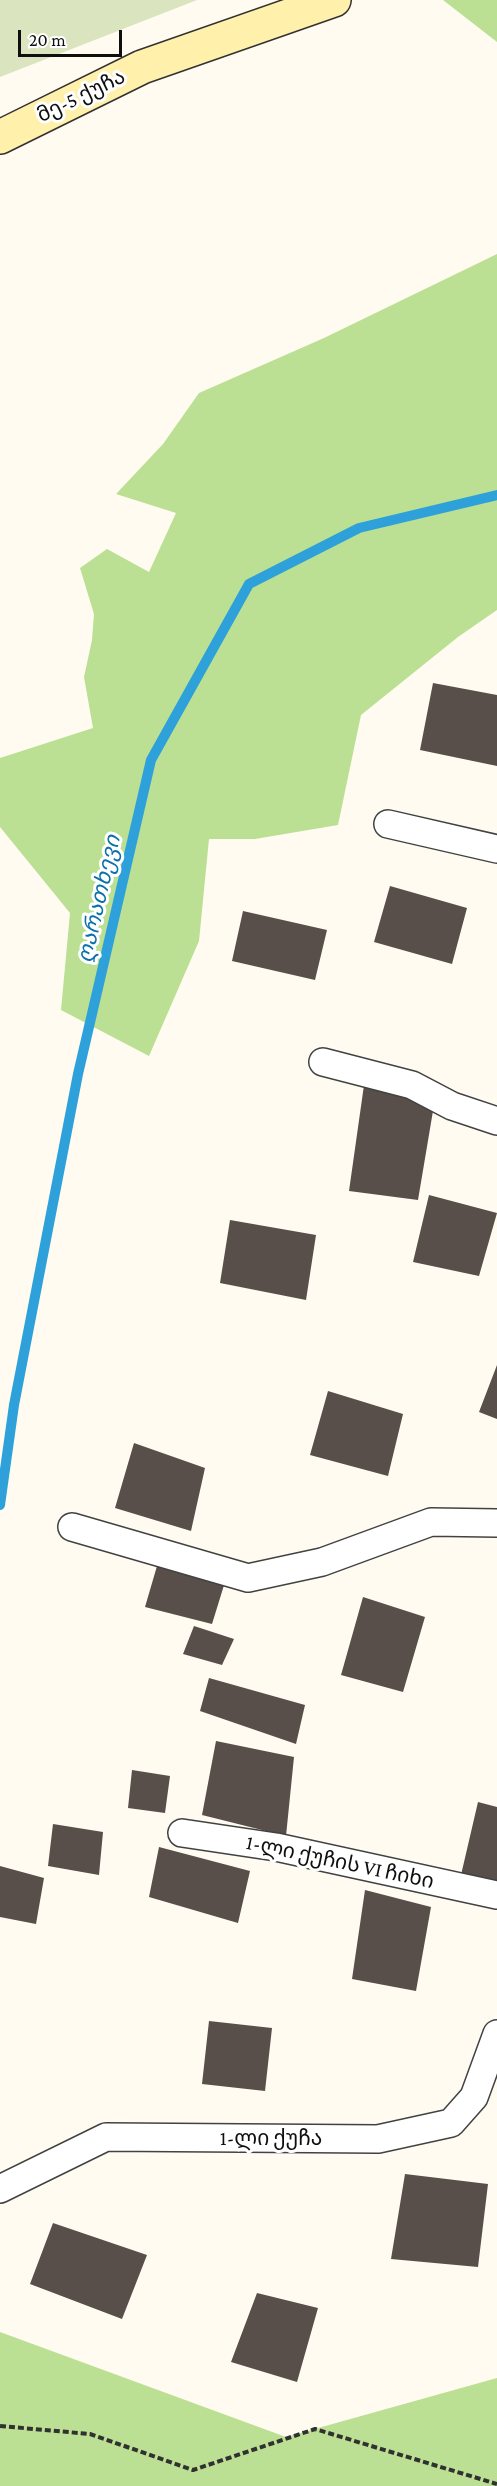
<!DOCTYPE html>
<meta charset="utf-8">
<style>
body{margin:0}
#map{position:relative;width:497px;height:2486px;overflow:hidden;background:#fffbf0;font-family:"Crimson Pro",serif}
canvas{display:block}
.scale{position:absolute;left:18px;top:30px;width:104px;height:27px;box-sizing:border-box;border:3px solid #0f0f0f;border-top:0;padding-left:8px;font-size:18px;line-height:21px;white-space:nowrap;color:#0f0f0f;-webkit-text-stroke:4px #fff;paint-order:stroke}
</style>
<div id="map">
<canvas width="497" height="2486"></canvas>
<div class="scale">20 m</div>
</div>
<script>
const ctx = document.querySelector('canvas').getContext('2d');
ctx.lineJoin = 'round';
function paint(path, color) { ctx.fillStyle = color; ctx.fill(path, 'evenodd'); }
const poly = rows => new Path2D(rows.map(r => 'M' + r).join(''));
function trace(path, color, width, dash) { ctx.strokeStyle = color; ctx.lineWidth = width; ctx.lineCap = dash ? 'butt' : 'round'; ctx.setLineDash(dash || []); ctx.stroke(path); }
function drawText(font, color, halo, rows, align = 'center') {
  ctx.font = font + ' "Crimson Pro","Noto Sans Georgian",serif'; ctx.lineWidth = 6; ctx.setLineDash([]); ctx.textBaseline = 'middle'; ctx.strokeStyle = halo; ctx.fillStyle = color; for (const [text, x, y, turn = 0] of rows) {
    ctx.save(); ctx.translate(x, y); ctx.rotate((+turn || 0) * Math.PI / 180); ctx.textAlign = isNaN(turn) ? turn : align; if (halo) ctx.strokeText(text, 0, 0); ctx.fillText(text, 0, 0); ctx.restore();
  }
}
const forest = poly([
 [443,0,497,0,497,42],
 [497,254,497,610,458,637,361,715,338,825,255,839,209,839,199,941,149,1056,61,1010,70,913,0,827,0,758,93,728,84,677,92,640,94,614,80,568,107,549,149,572,176,513,116,494,163,444,199,393,324,338],
 [0,2332,286,2437,497,2378,497,2486,0,2486]
]);
const cemetery = poly([
 [0,0,197,0,0,77]
]);
const stream = poly([
 [0,1505,14,1405,78,1074,151,760,249,584,359,528,497,495]
]);
const building = poly([
 [433,683,497,695,497,766,420,750],
 [390,886,467,908,452,964,374,942],
 [243,911,327,930,315,980,232,961],
 [364,1085,434,1105,418,1200,349,1191],
 [429,1195,497,1213,479,1276,413,1262],
 [230,1220,316,1235,306,1300,220,1283],
 [497,1365,497,1419,479,1412],
 [328,1391,403,1414,388,1476,310,1455],
 [134,1443,205,1468,191,1531,115,1508],
 [157,1566,225,1582,212,1624,145,1607],
 [363,1597,425,1617,403,1692,341,1675],
 [194,1626,234,1639,222,1665,183,1654],
 [209,1678,305,1705,296,1744,200,1711],
 [216,1741,294,1757,286,1836,202,1815],
 [132,1770,170,1776,165,1813,128,1808],
 [478,1802,497,1807,497,1884,461,1875],
 [53,1824,103,1832,99,1875,48,1866],
 [159,1847,250,1871,238,1923,149,1897],
 [0,1866,44,1878,36,1924,0,1917],
 [365,1890,431,1907,416,1991,352,1979],
 [209,2021,272,2028,265,2091,202,2084],
 [405,2174,488,2184,478,2267,391,2259],
 [53,2223,147,2255,122,2319,30,2284],
 [257,2293,318,2308,297,2382,231,2362]
]);
const path = poly([
 [0,2426,90,2434,193,2470,315,2429,497,2484]
]);
const street = poly([
 [388,824,497,849],
 [323,1062,412,1085,452,1106,497,1121],
 [72,1527,248,1578,322,1562,431,1522,497,1523],
 [182,1833,276,1847,497,1895],
 [0,2189,106,2137,378,2139,451,2123,474,2097,497,2034]
]);
const secondary = poly([
 [0,137,142,67,334,0]
]);
const streetNames = [
 ["მე-5 ქუჩა",81,96,-26],
 ["1-ლი ქუჩის VI ჩიხი",340,1862,12],
 ["1-ლი ქუჩა",271,2139]
];
const waterNames = [
 ["ღარათხევი",99,899,-77]
];
paint(forest, '#bbe093');
paint(cemetery, '#dae4be');
trace(stream, '#2fa1da', 10);
paint(building, '#584f4a');
trace(street, '#424242', 30);
trace(secondary, '#313131', 36);
trace(path, '#313131', 4, [6, 3]);
trace(street, '#fff', 27);
trace(secondary, '#fff0ab', 33);
drawText('21px', '#0f0f0f', '#fff', streetNames);
drawText('italic 22px', '#0b71ad', '#fff', waterNames);
</script>
